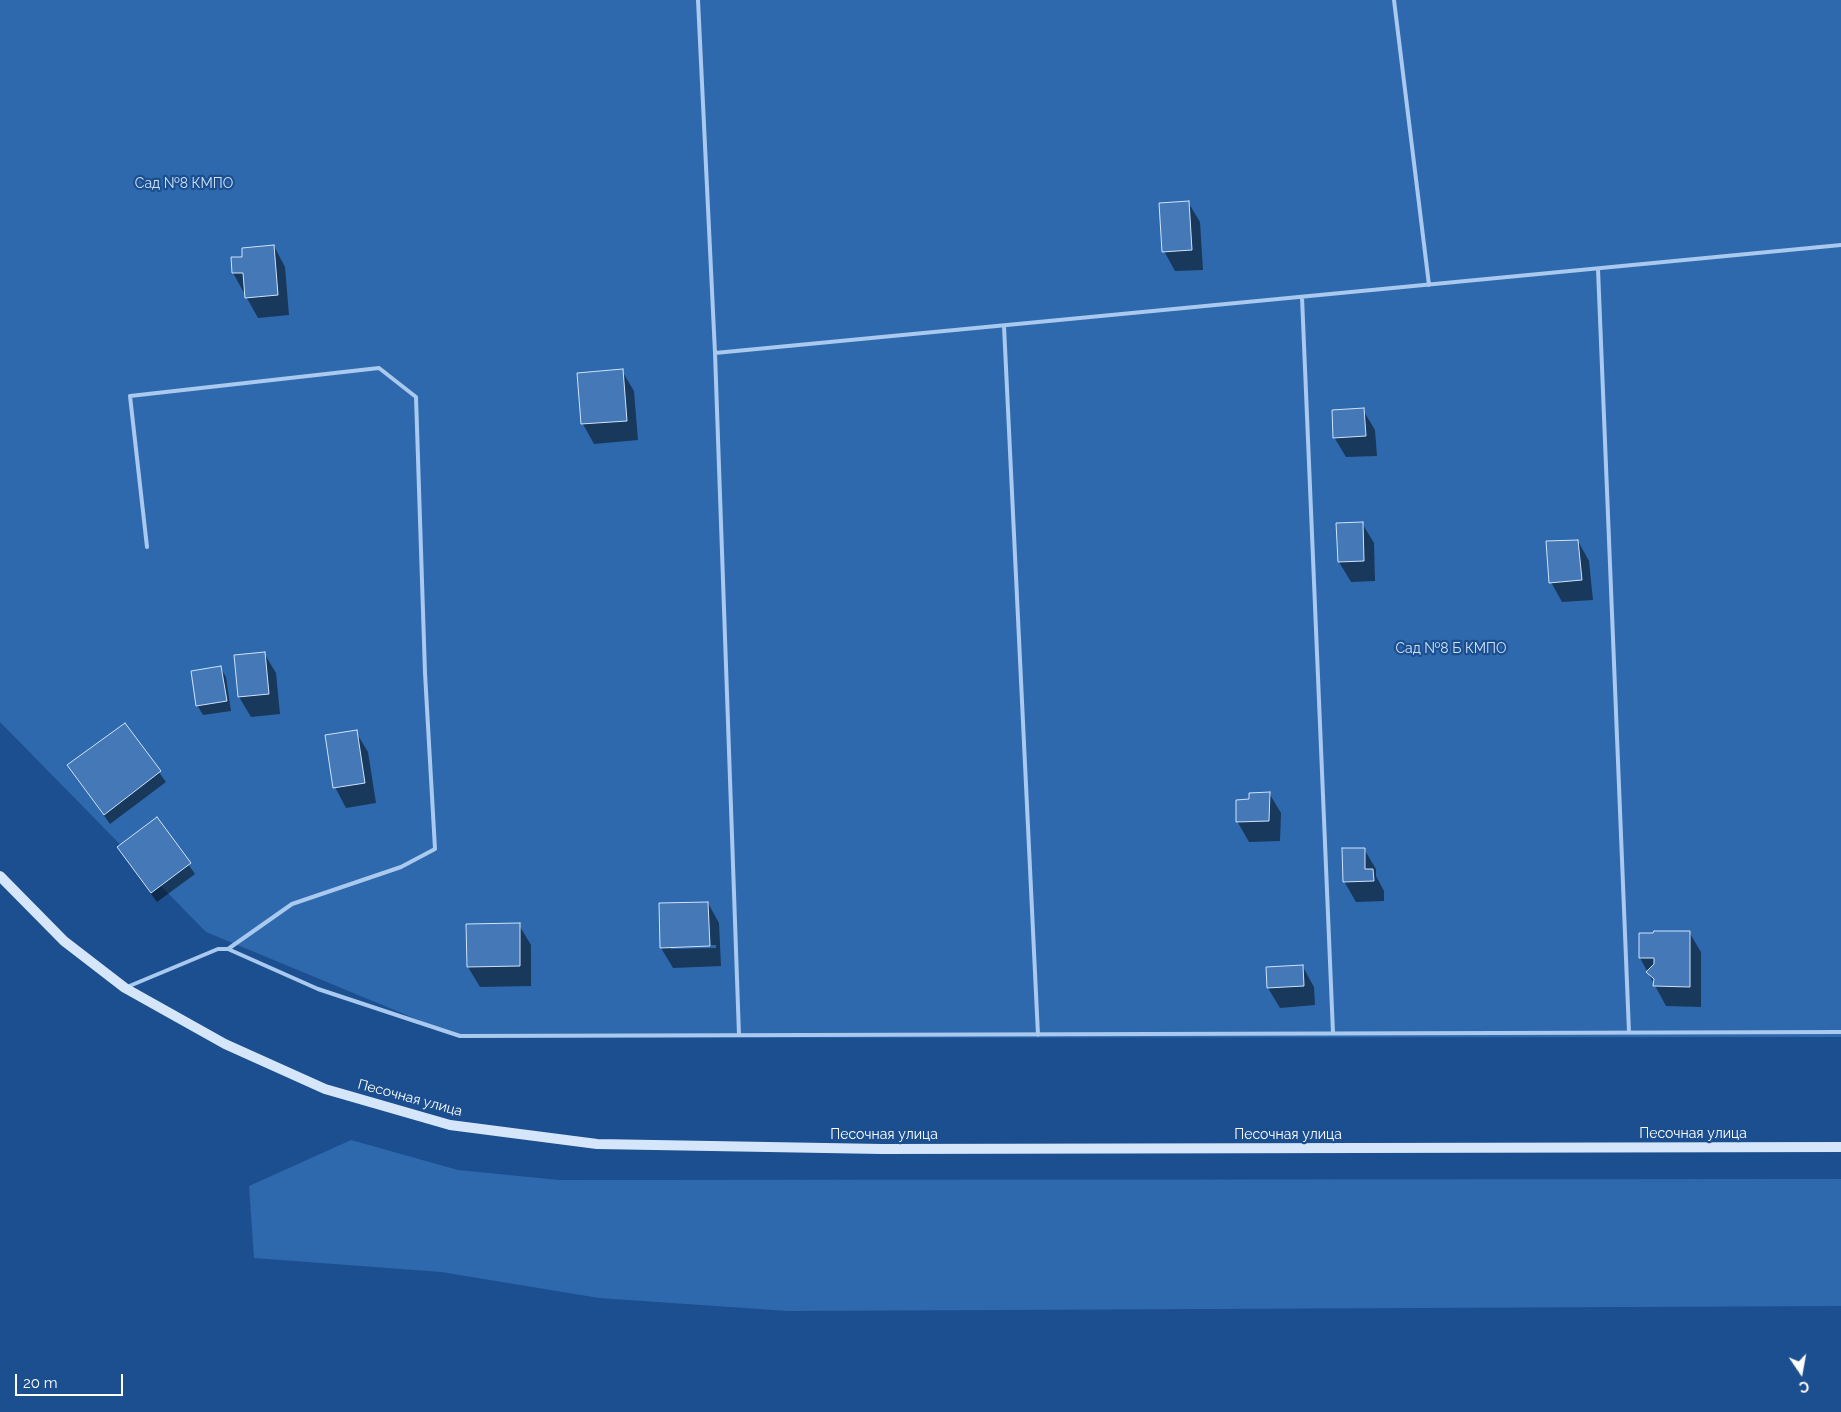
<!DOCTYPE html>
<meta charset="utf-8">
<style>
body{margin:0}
#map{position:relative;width:1841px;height:1412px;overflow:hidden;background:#1b4f8f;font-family:Raleway,sans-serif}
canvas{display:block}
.north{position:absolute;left:1776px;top:1347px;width:50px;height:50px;-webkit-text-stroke:4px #1b4f8f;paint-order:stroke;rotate:168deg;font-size:14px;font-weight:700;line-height:20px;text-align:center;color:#fff}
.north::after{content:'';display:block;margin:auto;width:18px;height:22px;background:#fff;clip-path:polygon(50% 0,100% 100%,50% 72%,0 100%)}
.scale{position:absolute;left:15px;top:1374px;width:108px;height:22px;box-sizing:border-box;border:2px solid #fff;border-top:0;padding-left:6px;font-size:15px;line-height:18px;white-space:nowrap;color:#fff;-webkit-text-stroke:4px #1b4f8f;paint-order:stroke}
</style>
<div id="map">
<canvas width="1841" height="1412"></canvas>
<div class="north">С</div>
<div class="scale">20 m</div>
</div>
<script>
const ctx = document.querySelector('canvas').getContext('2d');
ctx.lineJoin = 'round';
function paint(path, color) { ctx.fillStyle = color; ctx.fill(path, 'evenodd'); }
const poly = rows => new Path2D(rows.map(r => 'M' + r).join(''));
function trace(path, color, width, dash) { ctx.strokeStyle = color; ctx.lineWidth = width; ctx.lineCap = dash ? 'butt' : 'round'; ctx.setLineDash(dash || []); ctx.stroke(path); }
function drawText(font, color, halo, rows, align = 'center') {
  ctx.font = font + ' Raleway,sans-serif'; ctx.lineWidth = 4.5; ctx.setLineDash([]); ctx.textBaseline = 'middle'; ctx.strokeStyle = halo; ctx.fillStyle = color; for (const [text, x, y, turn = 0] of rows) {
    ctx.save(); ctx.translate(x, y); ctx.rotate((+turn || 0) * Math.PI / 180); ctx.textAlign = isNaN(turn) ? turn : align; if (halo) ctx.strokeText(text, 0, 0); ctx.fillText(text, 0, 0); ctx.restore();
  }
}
const green = poly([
 [0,0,1841,0,1841,1037,462,1038,206,932,0,722],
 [351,1140,458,1170,559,1180,1841,1179,1841,1306,788,1311,599,1298,441,1272,254,1258,249,1186]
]);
const shadow = poly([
 [1188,202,1200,222,1203,270,1175,271,1164,251],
 [274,246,285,267,289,315,258,318,233,273],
 [622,371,634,391,638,440,594,444,583,424],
 [1363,410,1375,430,1377,456,1346,457,1334,437],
 [1362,523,1374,543,1375,581,1351,582,1339,562],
 [1578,541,1589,561,1593,600,1562,602,1551,582],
 [264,653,276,673,280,714,251,717,239,697],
 [220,667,226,677,231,711,203,715,197,705],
 [124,724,166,782,110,824,69,766],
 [356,732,368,752,376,803,346,808,335,787],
 [1269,793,1281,813,1280,841,1249,842,1237,821,1250,801],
 [156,819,195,874,157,902,118,848],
 [1364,849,1376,869,1376,876,1384,891,1384,901,1356,902,1344,881],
 [708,903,719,923,721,966,673,968,661,948],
 [716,945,716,948,671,949,671,946],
 [519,925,531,945,531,986,480,987,468,967],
 [1689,932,1701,952,1701,1007,1666,1006,1640,958,1640,934],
 [1303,967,1314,987,1315,1005,1280,1008,1268,988,1267,968]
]);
const building = poly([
 [1189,201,1192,250,1162,252,1159,203,1189,201],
 [274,245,278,295,245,298,243,273,232,273,231,257,242,257,242,248,274,245],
 [623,369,627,421,581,424,577,373,623,369],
 [1364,408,1366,436,1333,438,1332,410,1364,408],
 [1363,522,1364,561,1338,562,1336,523,1363,522],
 [1578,540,1582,580,1549,583,1546,541,1578,540],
 [265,652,269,694,238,697,234,655,265,652],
 [221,666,227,701,196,706,191,671,221,666],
 [125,723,161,771,104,815,67,765,125,723],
 [357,730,365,783,333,788,325,735,357,730],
 [1270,792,1269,821,1236,822,1236,800,1249,799,1249,793,1270,792],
 [157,817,191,863,151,893,117,847,157,817],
 [1342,848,1365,848,1365,869,1373,869,1374,881,1343,882,1342,848],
 [708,902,710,946,660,948,659,903,708,902],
 [520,923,520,966,467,967,466,924,520,923],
 [1654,931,1690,931,1690,987,1653,986,1654,979,1646,972,1654,964,1654,958,1639,958,1639,933,1653,933,1654,931],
 [1303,965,1304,986,1267,988,1266,967,1303,965]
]);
const lane = poly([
 [698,0,715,353,739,1035],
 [1394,0,1429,285],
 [1598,269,1629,1032],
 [1302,297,1333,1033],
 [1004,326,1038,1035],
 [715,353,1841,245],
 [147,547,130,396,379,368,416,397,425,673,435,849,401,867,292,904,228,949],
 [127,987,218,949,228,949,318,989,460,1036,1841,1032]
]);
const secondary = poly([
 [0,876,64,941,125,988,225,1044,325,1089,450,1125,597,1144,882,1149,1841,1147]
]);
const parkNames = [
 ["Сад №8 КМПО",184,184],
 ["Сад №8 Б КМПО",1451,649]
];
const streetNames = [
 ["Песочная улица",410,1098,15],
 ["Песочная улица",1693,1134],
 ["Песочная улица",884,1135],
 ["Песочная улица",1288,1135]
];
paint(green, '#2e69ad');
paint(shadow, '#0007');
paint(building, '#4478b7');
trace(building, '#cfe3fa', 1);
trace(lane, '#a9c9ee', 4);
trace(secondary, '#d6e6fa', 10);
drawText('14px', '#cfe3fa', '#1b4f8f', parkNames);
drawText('14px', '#fff', '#1b4f8f', streetNames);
</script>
